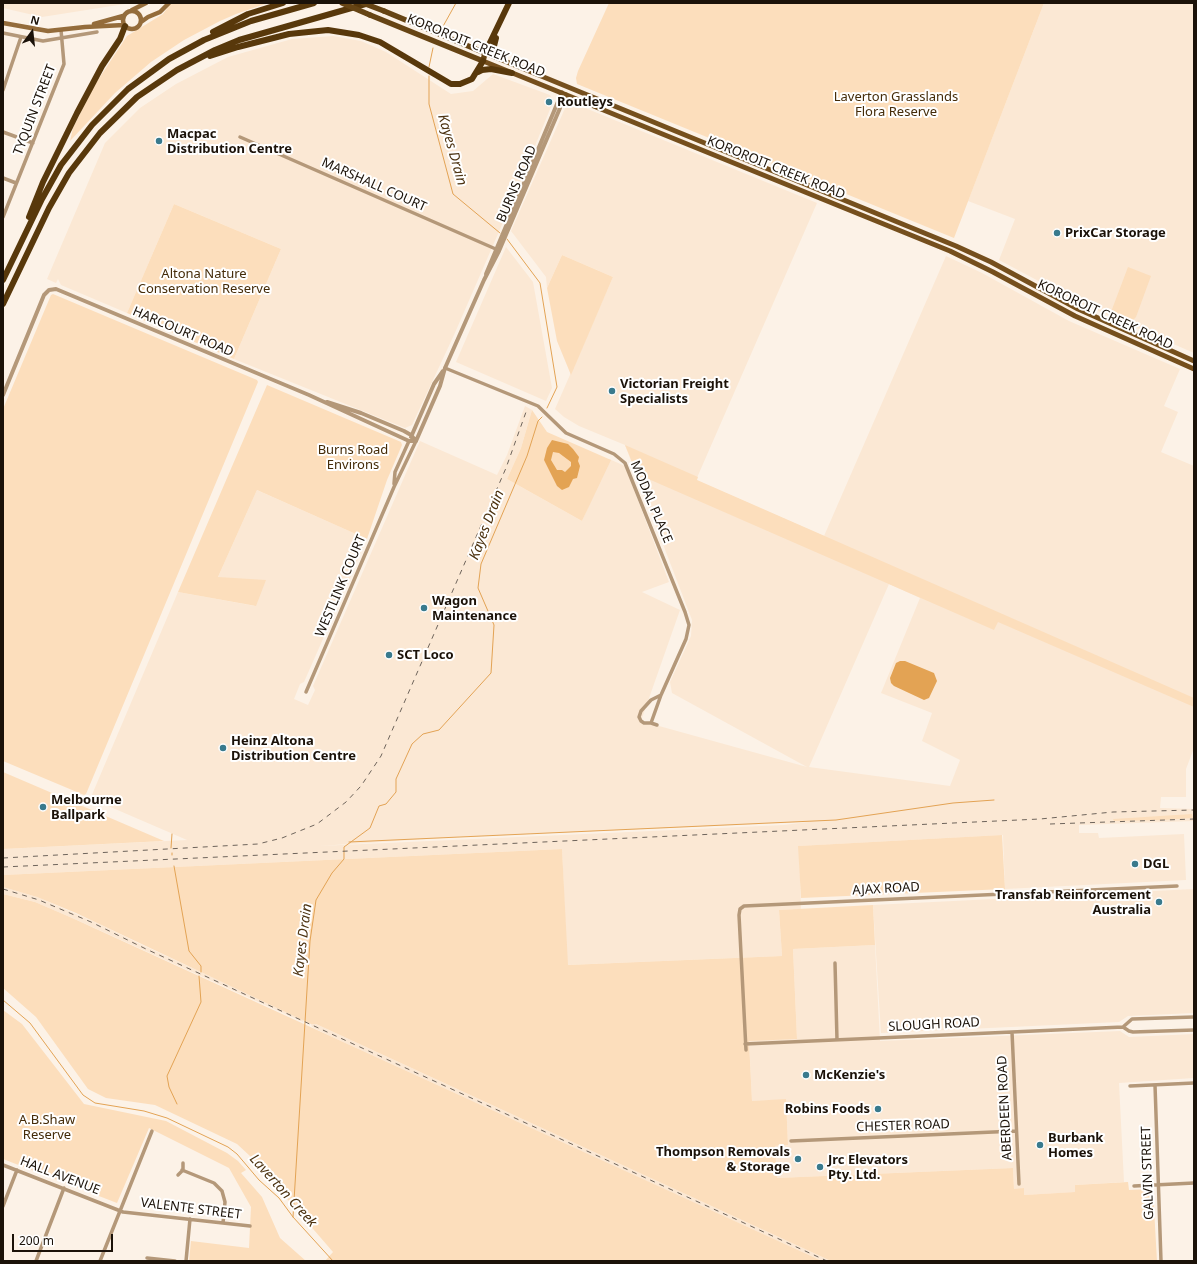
<!DOCTYPE html>
<style>
body{margin:0}
#map{position:relative;width:1197px;height:1264px;overflow:hidden;background:#fcf2e7;font-family:"Noto Sans",sans-serif}
canvas{display:block}
.frame{position:absolute;inset:0;border:4px solid #1b1209;pointer-events:none}
.north{position:absolute;left:12px;top:12px;width:40px;height:40px;-webkit-text-stroke:3px #fff;paint-order:stroke;rotate:15deg;font-size:11px;font-weight:700;line-height:16px;text-align:center;color:#1b1209}
.north::after{content:'';display:block;margin:auto;width:14px;height:18px;background:#1b1209;clip-path:polygon(50% 0,100% 100%,50% 72%,0 100%)}
.scale{position:absolute;left:12px;top:1234px;width:101px;height:18px;box-sizing:border-box;border:2px solid #1b1209;border-top:0;padding-left:5px;font-size:12px;line-height:14px;white-space:nowrap;color:#1b1209;-webkit-text-stroke:3px #fff;paint-order:stroke}
</style>
<div id="map">
<canvas width="1197" height="1264"></canvas>
<div class="frame"></div>
<div class="north">N</div>
<div class="scale">200 m</div>
</div>
<script>
const ctx = document.querySelector('canvas').getContext('2d');
ctx.lineJoin = 'round';
function paint(path, color) { ctx.fillStyle = color; ctx.fill(path, 'evenodd'); }
const poly = rows => new Path2D(rows.map(r => 'M' + r).join(''));
function trace(path, color, width, dash) { ctx.strokeStyle = color; ctx.lineWidth = width; ctx.lineCap = dash ? 'butt' : 'round'; ctx.setLineDash(dash || []); ctx.stroke(path); }
function drawText(font, color, halo, rows, align = 'center') {
  ctx.font = font + ' "Noto Sans",sans-serif'; ctx.lineWidth = 4; ctx.setLineDash([]); ctx.textBaseline = 'middle'; ctx.strokeStyle = halo; ctx.fillStyle = color; for (const [text, x, y, turn = 0] of rows) {
    ctx.save(); ctx.translate(x, y); ctx.rotate((+turn || 0) * Math.PI / 180); ctx.textAlign = isNaN(turn) ? turn : align; if (halo) ctx.strokeText(text, 0, 0); ctx.fillText(text, 0, 0); ctx.restore();
  }
}
const built = poly([
 [3,3,131,3,42,17,3,8],
 [1044,3,1194,3,1194,353,1080,303,999,260,1015,219,968,201],
 [333,36,361,41,386,52,451,94,473,91,493,74,550,95,553,102,514,197,454,335,412,425,405,428,234,359,281,249,174,204,127,313,61,285,58,279,56,283,47,279,105,143,140,108,176,84,228,57,292,39],
 [573,103,817,203,696,480,824,536,946,256,982,273,1069,321,1180,369,1164,406,1178,412,1161,452,1194,466,1194,748,1186,769,1186,797,1161,797,1160,808,1194,809,1194,821,1079,825,1079,833,1098,833,1099,838,1184,834,1186,880,1005,889,1003,835,799,846,801,909,779,910,782,956,567,965,562,849,3,875,3,849,187,840,92,799,91,797,178,592,255,606,218,577,257,490,367,539,304,682,300,684,294,699,308,705,315,690,313,686,420,441,497,475,507,455,525,406,532,410,521,448,507,479,582,521,609,459,625,466,669,582,642,592,680,610,641,721,807,767,672,693,670,682,691,636,692,620,625,445,579,426,564,417,555,409,613,277,562,255,547,288,546,277,511,231,566,106],
 [889,584,920,598,881,693,932,713,922,741,960,760,950,786,809,767],
 [808,822,784,825,319,846,458,837],
 [506,247,533,282,552,388,546,401,456,362],
 [3,887,37,897,99,924,142,945,297,1016,303,1020,303,1022,70,917,35,902,3,894],
 [1194,889,1194,1013,1128,1016,1119,1022,881,1033,873,905],
 [875,945,880,1041,1120,1031,1129,1037,1194,1034,1194,1078,1119,1083,1124,1182,1075,1185,1076,1192,1024,1195,1014,1189,1013,1168,777,1178,775,1146,788,1145,786,1100,752,1101,749,1040,797,1039,793,949],
 [311,1024,316,1024,831,1261,822,1261,659,1187,328,1035,312,1027]
]);
const green = poly([
 [171,3,268,3,236,14,220,21,184,40,151,62,115,93,70,141,73,128,94,86,127,36,163,14],
 [609,3,1044,3,954,238,577,84,576,78,578,71],
 [174,204,281,249,234,359,127,313],
 [562,255,613,277,571,375,557,341,547,288],
 [1128,267,1151,276,1136,317,1131,322,1111,312],
 [53,294,257,380,258,382,86,794,84,795,3,761,3,409,51,295],
 [267,385,401,442,402,445,387,480,368,536,367,539,257,490,218,577,266,580,256,606,178,592],
 [532,410,547,432,611,460,582,521,507,479,521,448],
 [625,445,698,477,697,480,1194,698,1194,707,998,622,994,630,637,474],
 [3,772,164,841,3,849],
 [1192,814,1193,818,1163,820,1114,821,1113,819],
 [1002,835,1005,889,801,898,798,846],
 [562,849,568,965,782,956,779,910,873,905,875,945,793,949,797,1039,749,1041,752,1101,786,1099,788,1145,775,1146,777,1178,1013,1168,1014,1189,1024,1188,1024,1195,1075,1192,1075,1185,1128,1182,1129,1190,1152,1189,1153,1191,1157,1261,831,1261,316,1024,311,1024,76,913,37,897,3,887,3,875],
 [3,894,35,902,70,917,822,1261,325,1261,333,1252,250,1156,237,1144,155,1105,106,1098,88,1089,36,1017,3,988],
 [3,1010,22,1024,84,1104,166,1121,227,1153,238,1161,246,1170,241,1173,262,1197,280,1238,306,1261,189,1261,191,1241,249,1248,251,1207,229,1168,149,1128,117,1203,3,1159]
]);
const water = poly([
 [552,440,568,444,573,449,579,457,578,461,580,466,577,478,573,479,569,487,562,490,557,486,544,460,547,448],
 [553,452,559,453,571,462,571,466,565,472,562,470,557,470,551,460],
 [900,661,905,661,934,673,937,681,929,698,924,700,894,686,891,683,890,678,896,663]
]);
const stream = poly([
 [441,30,456,3],
 [429,67,433,48],
 [429,76,429,104,453,194,500,233],
 [507,239,540,283,557,387,547,408],
 [349,842,836,820,953,803,994,800],
 [171,848,172,834],
 [172,853,172,855],
 [174,866,189,951,201,966,201,972],
 [3,1000,30,1023,83,1095,95,1103,144,1111,167,1118,228,1147,237,1154,259,1180,279,1198,293,1217,333,1261],
 [177,1104,169,1087,167,1076,201,1002,199,976],
 [293,1217,310,941,316,900,332,873,344,859,344,847,370,828,379,806,386,804,396,792,396,779,412,744,423,734,439,730,491,673,494,625,478,588,481,564,527,456,538,421,542,417]
]);
const minor = poly([
 [3,33,43,41,97,32],
 [3,90,21,37],
 [3,132,33,143],
 [240,137,498,250],
 [3,178,16,183],
 [3,217,64,64,61,30],
 [445,368,538,406,566,433,614,454,625,463,685,612,689,625,686,639,661,695,651,700,641,711,639,717,641,721,644,723,651,723,661,695],
 [394,484,395,472,409,441],
 [306,692,394,487,416,441],
 [651,723,657,725],
 [835,963,837,1040],
 [1123,1027,1132,1019,1194,1017],
 [1012,1032,1019,1184],
 [745,1044,1123,1027,1129,1031,1133,1032,1194,1030],
 [746,1050,739,915,740,909,744,906,1177,886],
 [1155,1085,1161,1261],
 [1130,1086,1194,1083],
 [791,1141,1016,1131],
 [3,1165,123,1212,250,1226],
 [182,1170,214,1183,222,1191,225,1202,223,1223],
 [178,1175,183,1170,183,1163],
 [1134,1186,1194,1183],
 [3,1206,17,1170],
 [147,1258,175,1261],
 [36,1261,64,1188],
 [100,1261,152,1131],
 [186,1261,190,1219]
]);
const tertiary = poly([
 [486,274,562,92],
 [3,395,44,295,49,290,56,289,309,395,409,441,416,441],
 [327,402,361,413,404,431,411,435,416,441],
 [411,437,434,384,443,371],
 [416,441,440,386,445,368,484,280,499,251,566,94]
]);
const secondary = poly([
 [132,10,146,3],
 '123 20a9 9 0 1 1 18 0a9 9 0 1 1-18 0Z',
 [141,22,148,17,160,12,169,3],
 [3,23,48,31,85,27,124,25],
 [94,24,123,16]
]);
const primary = poly([
 [485,53,956,246,991,262,1078,309,1194,361],
 [483,61,950,251,993,272,1075,316,1194,369]
]);
const trunk = poly([
 [370,15,483,61,485,53,384,11]
]);
const motorway = poly([
 [213,32,248,14,283,3],
 [496,38,493,50,496,57],
 [485,53,509,3],
 [210,56,238,47,289,34,328,30,359,35,380,42,451,84,460,84,472,79,483,61],
 [478,72,482,70,491,69,512,73],
 [29,217,43,182,77,113,102,66,120,39,125,26],
 [3,280,42,199,61,165,92,125,128,89,169,59,204,40,251,21,314,3],
 [3,304,49,208,69,173,100,133,137,97,177,70,215,50,239,40,369,3]
]);
const rail = poly([
 [1050,824,1194,819],
 [3,858,258,844,282,838,317,824,346,802,361,786,381,756,506,468,526,412],
 [3,867,1040,819,1113,812,1194,810],
 [3,889,39,900,91,922,146,949,827,1261]
]);
const trunkBridge = poly([
 [342,3,370,15],
 [363,3,384,11]
]);
const markers = [
 [549,102,4,"#397a8d"],
 [159,141,4,"#397a8d"],
 [1057,233,4,"#397a8d"],
 [612,391,4,"#397a8d"],
 [424,608,4,"#397a8d"],
 [389,655,4,"#397a8d"],
 [223,748,4,"#397a8d"],
 [43,807,4,"#397a8d"],
 [1135,864,4,"#397a8d"],
 [1159,902,4,"#397a8d"],
 [806,1075,4,"#397a8d"],
 [878,1109,4,"#397a8d"],
 [1040,1145,4,"#397a8d"],
 [798,1159,4,"#397a8d"],
 [820,1167,4,"#397a8d"]
];
const streetNames = [
 ["KOROROIT CREEK ROAD",476,46,22],
 ["TYQUIN STREET",35,110,-69],
 ["KOROROIT CREEK ROAD",776,168,22],
 ["BURNS ROAD",517,184,-67],
 ["MARSHALL COURT",374,185,24],
 ["KOROROIT CREEK ROAD",1105,315,25],
 ["HARCOURT ROAD",183,332,23],
 ["MODAL PLACE",651,502,67],
 ["WESTLINK COURT",341,586,-67],
 ["AJAX ROAD",886,889,-3],
 ["SLOUGH ROAD",934,1025,-3],
 ["ABERDEEN ROAD",1005,1108,-93],
 ["CHESTER ROAD",903,1126,-2],
 ["GALVIN STREET",1148,1173,-92],
 ["HALL AVENUE",60,1176,21],
 ["VALENTE STREET",191,1209,7]
];
const parkNames = [
 ["Laverton Grasslands",896,97],
 ["Flora Reserve",896,112],
 ["Altona Nature",204,274],
 ["Conservation Reserve",204,289],
 ["Burns Road",353,450],
 ["Environs",353,465],
 ["A.B.Shaw",47,1120],
 ["Reserve",47,1135]
];
const poiNames = [
 ["Routleys",557,102],
 ["Macpac",167,134],
 ["Distribution Centre",167,149],
 ["PrixCar Storage",1065,233],
 ["Victorian Freight",620,384],
 ["Specialists",620,399],
 ["Wagon",432,601],
 ["Maintenance",432,616],
 ["SCT Loco",397,655],
 ["Heinz Altona",231,741],
 ["Distribution Centre",231,756],
 ["Melbourne",51,800],
 ["Ballpark",51,815],
 ["DGL",1143,864],
 ["Transfab Reinforcement",1151,895,"right"],
 ["Australia",1151,910,"right"],
 ["McKenzie's",814,1075],
 ["Robins Foods",870,1109,"right"],
 ["Burbank",1048,1138],
 ["Homes",1048,1153],
 ["Thompson Removals",790,1152,"right"],
 ["& Storage",790,1167,"right"],
 ["Jrc Elevators",828,1160],
 ["Pty. Ltd.",828,1175]
];
const waterNames = [
 ["Kayes Drain",452,150,74],
 ["Kayes Drain",487,525,-69],
 ["Kayes Drain",303,940,-83],
 ["Laverton Creek",283,1191,48]
];
paint(built, '#fbe8d4');
paint(green, '#fcdebc');
paint(water, '#e3a354');
trace(stream, '#e3a354', 1);
trace(minor, '#b49879', 3.5);
trace(tertiary, '#b49879', 4);
trace(secondary, '#946c3b', 4.5);
trace(primary, '#754f1d', 5);
trace(trunk, '#664414', 5.5);
trace(motorway, '#58380b', 6);
trace(rail, '#6e645b', 1, [5, 5]);
trace(trunkBridge, '#664414', 5.5);
for (const [x, y, r, color] of markers) { const dot = new Path2D(); dot.arc(x, y, r, 0, 2 * Math.PI); ctx.fillStyle = color; ctx.fill(dot); trace(dot, '#fff', 1.5); }
drawText('13px', '#1b1209', '#fff', streetNames);
drawText('13px', '#442b08', '#fff', parkNames);
drawText('bold 13px', '#1b1209', '#fff', poiNames, 'left');
drawText('italic 14px', '#4d3311', '#fff', waterNames);
</script>
